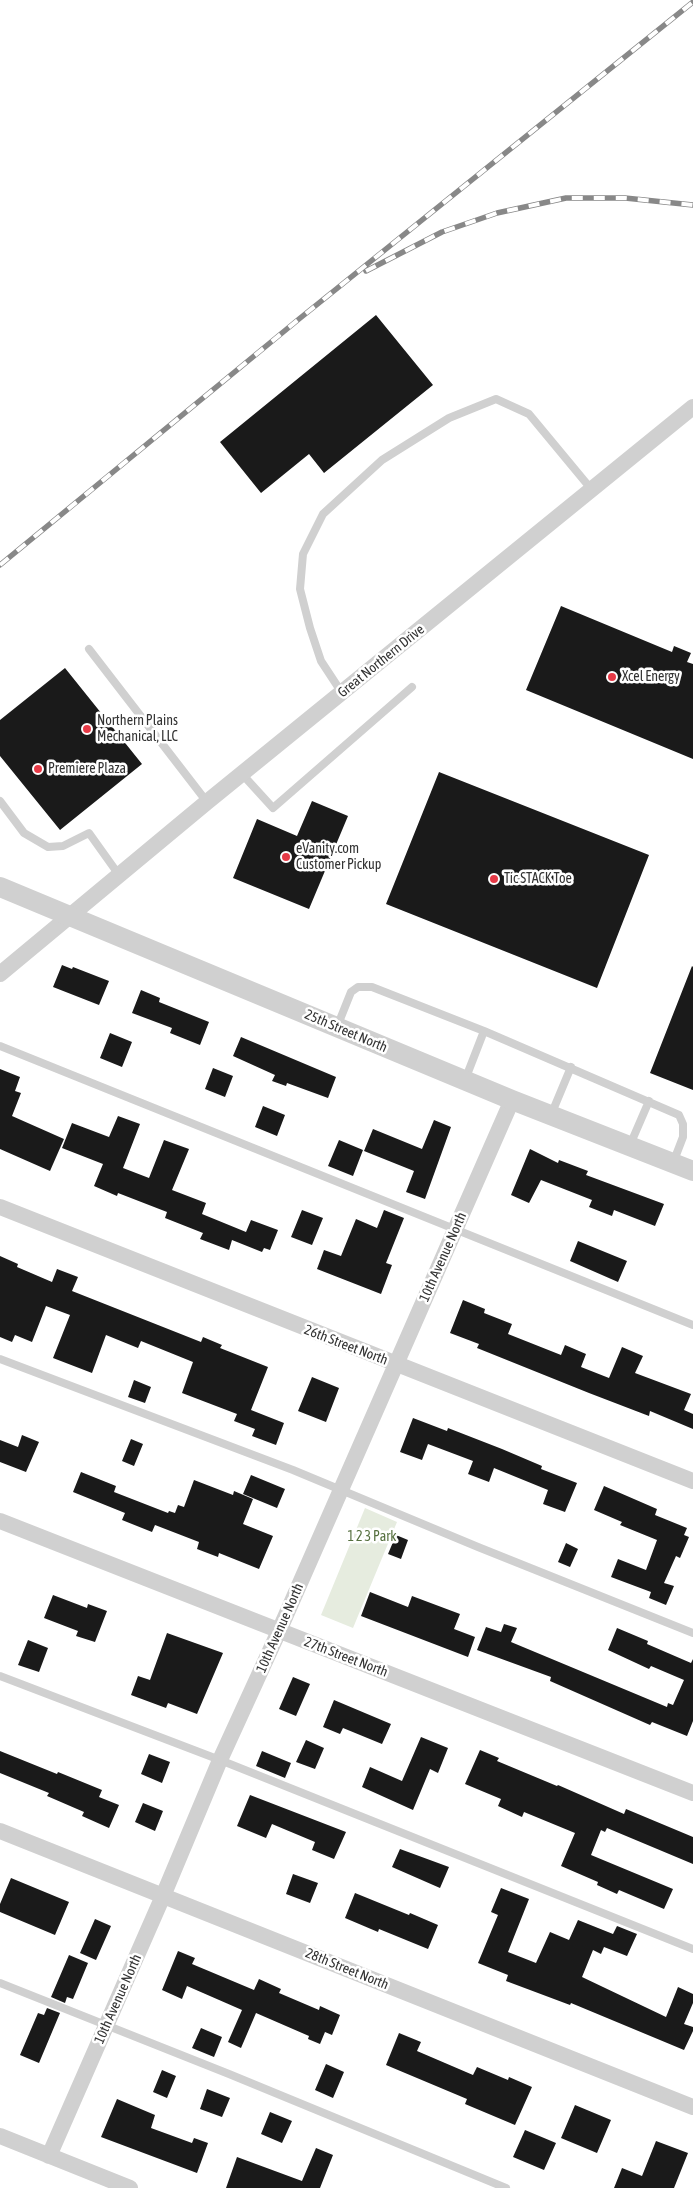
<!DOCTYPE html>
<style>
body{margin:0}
canvas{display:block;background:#fff}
</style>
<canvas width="693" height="2188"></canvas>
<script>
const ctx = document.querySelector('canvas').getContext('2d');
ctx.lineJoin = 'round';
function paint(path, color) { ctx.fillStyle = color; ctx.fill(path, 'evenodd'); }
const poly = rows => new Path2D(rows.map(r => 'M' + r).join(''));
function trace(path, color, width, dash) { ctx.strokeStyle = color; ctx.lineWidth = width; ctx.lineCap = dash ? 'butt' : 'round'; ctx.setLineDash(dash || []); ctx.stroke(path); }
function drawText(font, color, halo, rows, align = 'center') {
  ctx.font = font + ' "Asap Condensed",sans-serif'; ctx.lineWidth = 5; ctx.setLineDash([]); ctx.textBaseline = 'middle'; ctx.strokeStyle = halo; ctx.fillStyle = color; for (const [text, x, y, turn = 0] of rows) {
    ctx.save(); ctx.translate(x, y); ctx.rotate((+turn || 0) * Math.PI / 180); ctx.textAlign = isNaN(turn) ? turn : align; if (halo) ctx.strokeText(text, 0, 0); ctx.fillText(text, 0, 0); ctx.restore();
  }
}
const green = poly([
 [365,1508,397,1522,353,1628,321,1615]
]);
const building = poly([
 [376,315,433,385,324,473,309,454,261,493,220,442],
 [561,606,672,652,674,646,691,653,687,662,693,664,693,759,526,690],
 [65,668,142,764,60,830,0,756,0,720],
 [439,772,649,855,597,988,386,904],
 [312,801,348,816,309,909,233,878,257,819,297,836],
 [62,965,72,969,73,967,109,981,99,1005,53,987],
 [692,966,693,967,693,1090,650,1073],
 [141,990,160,998,159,1002,209,1022,200,1045,170,1033,172,1028,132,1013],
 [110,1033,132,1042,122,1067,100,1058],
 [241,1037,336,1077,328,1098,287,1083,286,1086,272,1081,275,1075,233,1056],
 [213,1068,233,1076,225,1097,205,1089],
 [0,1069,20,1077,15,1091,21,1093,12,1116,64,1139,50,1171,0,1149],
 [263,1106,285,1115,277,1136,255,1127],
 [118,1116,140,1124,123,1168,149,1178,164,1140,189,1149,172,1190,206,1203,202,1214,246,1232,251,1220,278,1230,270,1250,264,1248,262,1252,232,1240,229,1250,200,1239,203,1233,165,1218,167,1212,118,1193,117,1196,94,1186,103,1164,62,1148,72,1123,109,1137],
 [434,1120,451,1127,425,1199,406,1192,414,1171,364,1151,373,1129,422,1149],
 [339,1140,363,1150,353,1176,328,1166],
 [530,1149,558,1163,559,1160,588,1171,586,1175,664,1204,655,1226,614,1210,612,1216,589,1207,592,1200,541,1180,529,1203,511,1195],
 [302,1210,323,1218,312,1245,291,1237],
 [384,1210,404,1218,386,1263,392,1265,381,1294,317,1269,324,1250,341,1256,356,1219,377,1228],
 [578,1241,627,1261,618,1282,570,1261],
 [0,1256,18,1264,17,1267,52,1282,57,1269,78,1277,72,1291,201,1342,203,1337,222,1345,220,1348,268,1367,251,1410,284,1423,276,1445,252,1436,255,1429,234,1421,237,1414,182,1393,193,1362,141,1341,138,1348,106,1335,92,1373,53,1358,70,1315,46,1306,32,1342,15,1335,12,1342,0,1337],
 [463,1300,485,1309,484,1313,512,1324,508,1334,561,1355,565,1345,586,1354,581,1367,609,1378,622,1347,643,1356,635,1373,691,1394,684,1410,693,1414,693,1429,650,1411,649,1416,589,1393,477,1348,479,1344,450,1333],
 [312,1377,339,1388,326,1422,298,1411],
 [134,1380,151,1387,145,1403,128,1397],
 [413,1418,447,1431,448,1428,502,1449,542,1466,541,1469,577,1483,565,1512,543,1504,548,1490,494,1468,489,1482,468,1474,473,1461,428,1444,422,1460,400,1452],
 [22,1435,39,1442,26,1472,0,1462,0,1440,18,1447],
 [131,1439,143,1444,134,1466,122,1461],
 [81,1472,116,1486,114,1492,168,1513,169,1511,175,1513,178,1505,184,1507,194,1480,233,1495,234,1491,253,1499,243,1524,273,1536,259,1569,219,1553,218,1557,197,1549,199,1542,155,1525,152,1532,122,1520,125,1513,73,1492],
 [251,1475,285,1489,277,1508,243,1494],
 [604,1486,657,1509,655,1515,687,1528,684,1535,689,1537,680,1558,676,1556,664,1583,674,1586,666,1605,649,1598,651,1592,611,1577,618,1559,646,1570,657,1540,620,1525,622,1522,594,1510],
 [396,1535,408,1540,401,1559,388,1554],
 [566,1543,578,1549,570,1567,558,1562],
 [370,1592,408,1607,412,1596,460,1614,454,1629,475,1637,468,1657,361,1616],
 [53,1595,87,1608,88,1604,107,1611,95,1642,76,1636,78,1631,44,1618],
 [504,1624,517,1628,511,1642,667,1707,668,1703,673,1705,684,1680,651,1666,649,1669,608,1650,617,1628,648,1641,647,1644,691,1663,693,1659,693,1721,687,1736,652,1722,650,1725,550,1681,551,1677,477,1650,486,1627,501,1632],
 [167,1633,223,1653,197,1714,168,1703,166,1708,131,1695,138,1676,150,1680],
 [28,1640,48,1648,39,1672,18,1665],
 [293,1677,310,1684,296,1716,279,1709],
 [334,1700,391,1724,382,1744,343,1728,340,1734,323,1727],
 [421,1737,448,1748,438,1773,430,1769,413,1810,362,1787,370,1767,402,1781],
 [306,1740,324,1748,315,1769,296,1762],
 [480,1750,499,1758,497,1761,557,1786,558,1785,624,1814,626,1809,693,1837,693,1864,607,1828,605,1832,601,1830,591,1855,673,1889,664,1909,619,1890,617,1894,597,1885,598,1882,561,1866,575,1833,524,1812,522,1817,498,1806,501,1799,465,1784],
 [0,1751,57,1774,58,1772,102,1790,99,1797,119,1805,109,1828,82,1816,84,1812,47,1796,49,1793,0,1773],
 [262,1751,291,1763,285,1778,256,1766],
 [149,1754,170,1762,162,1783,141,1774],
 [250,1795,346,1832,334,1859,312,1850,315,1842,272,1824,266,1838,237,1826],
 [143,1803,163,1811,155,1831,135,1822],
 [400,1849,449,1867,440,1888,392,1867],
 [293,1874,318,1883,310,1903,286,1894],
 [11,1878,69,1902,55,1935,0,1912,0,1904],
 [501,1888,529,1899,508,1952,536,1963,550,1932,569,1940,578,1920,613,1934,617,1926,637,1934,627,1956,604,1947,601,1954,593,1950,582,1977,666,2017,678,1987,693,1994,693,2003,684,2024,693,2027,693,2031,684,2050,571,2003,570,2005,506,1981,508,1975,478,1963,498,1915,491,1912],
 [355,1893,409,1915,410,1913,438,1925,428,1949,379,1929,378,1932,345,1918],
 [95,1919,111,1926,96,1960,80,1953],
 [178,1951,195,1958,192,1964,254,1990,259,1979,281,1989,279,1993,319,2010,320,2006,340,2015,332,2035,325,2032,320,2044,308,2039,309,2036,256,2013,241,2048,228,2042,242,2010,187,1986,182,1999,162,1990],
 [69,1955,88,1963,73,1999,67,1997,65,2003,51,1997],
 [47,2008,60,2013,39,2063,20,2055,38,2013,44,2015],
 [201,2028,222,2037,214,2057,192,2048],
 [399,2033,421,2042,417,2051,473,2075,477,2067,508,2080,509,2077,532,2087,515,2125,465,2104,467,2099,386,2065],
 [326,2064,344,2072,333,2098,315,2090],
 [162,2070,176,2076,167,2098,153,2092],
 [207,2089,230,2098,222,2117,200,2109],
 [117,2099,155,2115,151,2128,192,2143,194,2138,208,2143,197,2173,101,2137],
 [575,2105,611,2120,597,2153,561,2138],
 [270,2112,292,2121,282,2143,261,2134],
 [525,2130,556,2143,544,2170,513,2157],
 [656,2141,688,2153,674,2188,614,2188,622,2168,642,2176],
 [316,2148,333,2155,320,2188,226,2188,237,2157,302,2181]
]);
const service = poly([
 [89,649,207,802],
 [342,693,321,661,310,628,300,589,303,554,323,514,382,460,449,418,496,399,529,414,592,490],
 [242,774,273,808,412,687],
 [0,801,24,833,48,847,63,846,89,833,119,875],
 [337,1027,351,992,358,987,372,987,484,1031,679,1115,683,1124,683,1137,673,1163],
 [0,1046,693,1325],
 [465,1080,484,1031],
 [551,1115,571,1067],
 [630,1145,649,1101],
 [0,1359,293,1470,478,1547,693,1633],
 [0,1676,220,1760,693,1949],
 [0,1983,229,2074,506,2188]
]);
const minor = poly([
 [0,974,207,802,693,407],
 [0,1207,693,1481],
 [0,1521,693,1793],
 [0,1831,693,2107],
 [0,2136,130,2188],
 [49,2156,163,1896,220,1760,279,1631,512,1100]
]);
const tertiary = poly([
 [0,887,512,1100,693,1171]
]);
const rail = poly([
 [366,271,442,232,497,213,566,198,625,198,693,205],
 [0,565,299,319,693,2]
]);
const markers = [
 [612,677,5,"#e63946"],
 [87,729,5,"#e63946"],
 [38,769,5,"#e63946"],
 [286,857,5,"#e63946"],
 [494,879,5,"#e63946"]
];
const streetNames = [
 ["Great Northern Drive",381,661,-39],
 ["25th Street North",346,1031,23],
 ["10th Avenue North",443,1257,-66],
 ["26th Street North",346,1345,21],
 ["10th Avenue North",280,1628,-66],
 ["27th Street North",346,1657,21],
 ["28th Street North",347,1969,22],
 ["10th Avenue North",118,1999,-66]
];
const poiNames = [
 ["Xcel Energy",622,677],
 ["Northern Plains",97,721],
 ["Mechanical, LLC",97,737],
 ["Premiere Plaza",48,769],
 ["eVanity.com",296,849],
 ["Customer Pickup",296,865],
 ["Tic STACK Toe",504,879]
];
const parkNames = [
 ["1 2 3 Park",372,1537]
];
paint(green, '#e6ecdf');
paint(building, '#1a1a1a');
trace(service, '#d0d0d0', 8);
trace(minor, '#d0d0d0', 16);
trace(tertiary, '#d0d0d0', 20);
trace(rail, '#888', 5.5);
trace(rail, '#fff', 4, [11]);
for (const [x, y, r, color] of markers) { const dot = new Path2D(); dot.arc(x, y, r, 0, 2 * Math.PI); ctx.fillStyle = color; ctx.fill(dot); trace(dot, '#fff', 2); }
drawText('14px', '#333', '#fff', streetNames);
drawText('14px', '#333', '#fff', poiNames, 'left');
drawText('14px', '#56703f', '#fff', parkNames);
</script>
